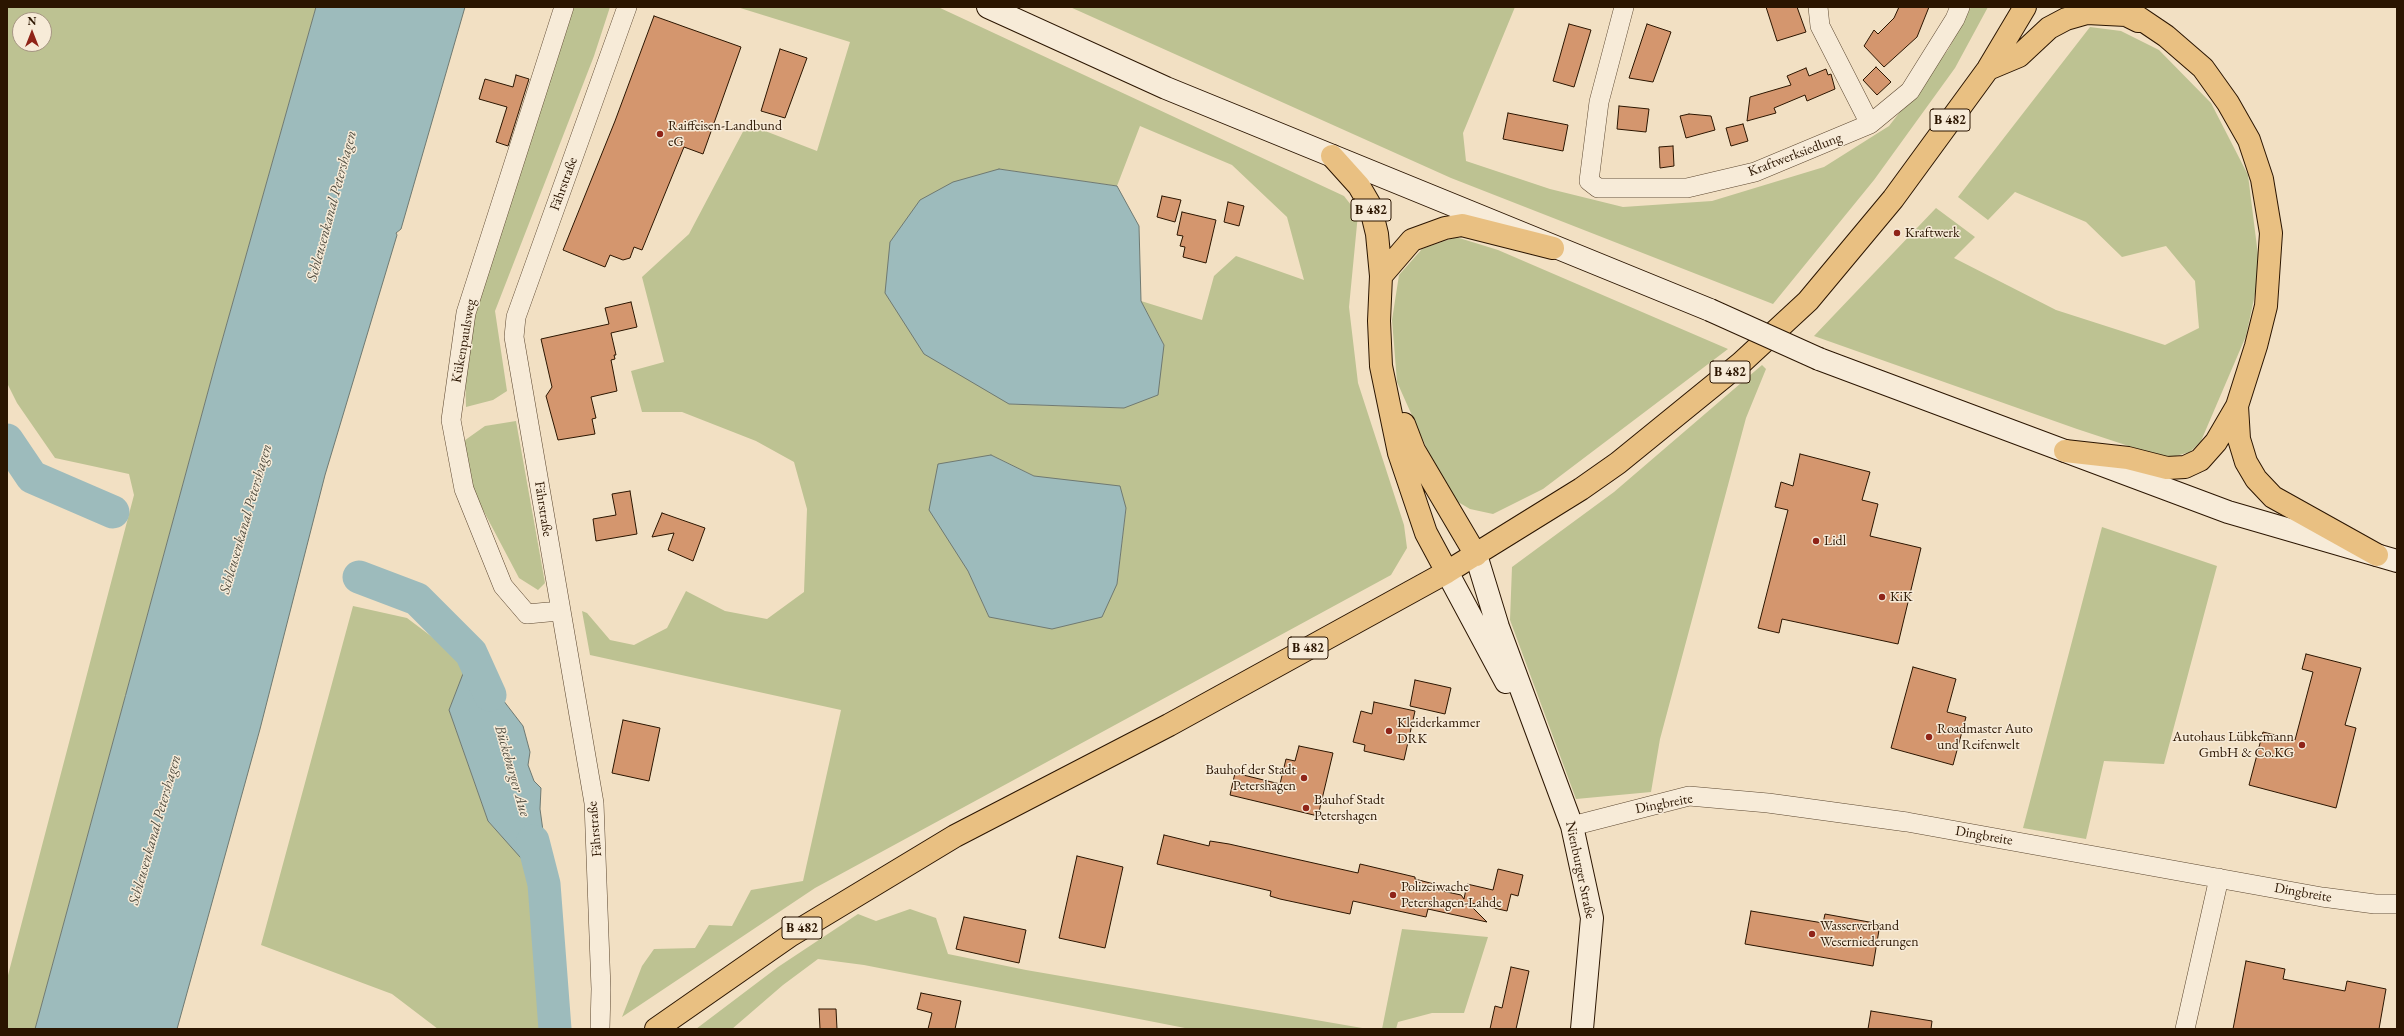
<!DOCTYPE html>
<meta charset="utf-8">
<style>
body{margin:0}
#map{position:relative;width:2404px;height:1036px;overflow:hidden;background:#f2e0c3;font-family:"EB Garamond",serif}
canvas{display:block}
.frame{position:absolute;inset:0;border:8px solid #2b1500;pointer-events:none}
.north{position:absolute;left:12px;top:12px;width:40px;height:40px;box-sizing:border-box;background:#f7ebd8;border:1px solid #a59582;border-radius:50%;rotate:0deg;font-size:11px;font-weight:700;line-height:16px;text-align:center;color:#2b1500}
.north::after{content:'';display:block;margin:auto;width:14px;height:18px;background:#8f2418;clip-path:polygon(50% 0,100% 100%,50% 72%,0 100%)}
</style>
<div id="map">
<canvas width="2404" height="1036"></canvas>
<div class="frame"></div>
<div class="north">N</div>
</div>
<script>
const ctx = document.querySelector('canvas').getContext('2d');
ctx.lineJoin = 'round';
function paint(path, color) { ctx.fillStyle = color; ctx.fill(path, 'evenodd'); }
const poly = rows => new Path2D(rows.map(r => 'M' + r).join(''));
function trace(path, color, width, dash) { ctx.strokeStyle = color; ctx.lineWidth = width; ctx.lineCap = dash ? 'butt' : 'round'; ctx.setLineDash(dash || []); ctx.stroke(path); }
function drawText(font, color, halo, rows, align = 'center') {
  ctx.font = font + ' "EB Garamond",serif'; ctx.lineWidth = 3; ctx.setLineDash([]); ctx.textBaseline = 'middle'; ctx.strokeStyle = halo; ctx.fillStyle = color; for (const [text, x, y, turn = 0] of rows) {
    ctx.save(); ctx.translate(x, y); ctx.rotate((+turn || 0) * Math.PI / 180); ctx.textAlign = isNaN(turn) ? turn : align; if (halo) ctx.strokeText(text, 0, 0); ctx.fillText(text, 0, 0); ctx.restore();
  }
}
const green = poly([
 [7,7,316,7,216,362,35,1029,7,1029,7,979,134,495,129,474,55,458,17,403,7,383],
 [20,20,44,20,44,44,20,44],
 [574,7,610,7,594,56,495,311,507,391,493,400,466,407,465,370,476,311],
 [737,7,938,7,1344,196,1358,214,1349,307,1358,383,1404,525,1407,548,1391,575,815,888,622,1017,642,966,654,949,695,948,709,925,732,926,751,890,803,881,841,710,590,655,582,611,587,613,610,640,634,645,667,628,686,591,725,611,767,619,804,592,807,509,794,462,756,441,682,412,642,412,631,371,664,362,642,277,689,234,747,124,817,151,850,42],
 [1140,126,1232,165,1287,217,1304,280,1236,256,1214,276,1202,320,1141,301,1164,345,1124,408,1009,404,999,169,1117,186],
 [991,455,1034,476,1126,508,1117,584,989,617,968,571],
 [1070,7,1515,7,1463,133,1466,161,1550,189,1623,207,1712,201,1824,167,1889,126,1948,50,1971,7,1988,7,1955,68,1874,180,1773,304,1451,178],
 [2090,27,2121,31,2159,50,2211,103,2248,175,2260,271,2246,336,2201,441,2190,452,2172,457,2162,457,2077,429,1814,336,1936,208,1975,237,1954,258,2056,310,2165,345,2199,328,2195,281,2166,246,2122,257,2086,222,2015,192,1988,220,1958,197],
 [1456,237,1498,250,1728,349,1543,489,1493,514,1470,509,1453,499,1440,478,1397,382,1392,320,1399,275,1422,249],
 [1762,365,1766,369,1746,418,1660,739,1651,792,1576,799,1510,620,1512,567,1614,492],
 [516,421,545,583,538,590,519,578,473,491,461,443,485,426],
 [2102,527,2217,566,2164,764,2104,761,2086,839,2023,828],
 [353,606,407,618,468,664,449,710,488,821,531,867,544,934,545,1029,438,1029,392,994,261,945],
 [910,909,936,918,948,954,1026,970,1368,1029,1190,1029,864,965,818,959,783,985,732,1029,696,1029,778,967,858,914,876,921],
 [1402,929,1488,937,1464,1013,1432,1013,1398,1022,1396,1029,1382,1029]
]);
const water = poly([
 [316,7,465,7,401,229,396,233,397,235,325,475,260,729,177,1029,35,1029,216,362,316,7],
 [999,169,1117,186,1139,226,1141,301,1164,345,1158,395,1124,408,1009,404,924,354,885,293,890,242,920,200,953,182,999,169],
 [991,455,1034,476,1120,486,1126,508,1117,584,1102,617,1052,629,989,617,968,571,929,510,938,464,991,455],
 [471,653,485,663,503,700,523,726,530,752,528,765,534,781,541,788,540,809,544,838,555,882,544,884,488,821,449,710,471,653]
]);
const river = poly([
 [7,440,32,477,113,512],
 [359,577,417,599,471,653,490,695],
 [533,841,544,884,555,1029]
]);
const building = poly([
 [1766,7,1797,7,1806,32,1777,41,1766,7],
 [1899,7,1929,7,1917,37,1884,67,1864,46,1874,30,1878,34,1894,18,1899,7],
 [654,16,741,47,703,154,684,147,642,250,634,247,630,258,623,260,610,255,605,267,563,250,615,121,654,16],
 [1569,24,1591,30,1574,87,1553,81,1569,24],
 [1647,24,1671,32,1653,82,1629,78,1647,24],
 [780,49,807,58,785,118,761,111,780,49],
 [1876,67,1891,82,1877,95,1863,80,1876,67],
 [1806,68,1809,76,1826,69,1828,75,1831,74,1835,89,1807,101,1805,95,1774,108,1776,113,1747,121,1750,97,1791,85,1787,76,1806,68],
 [516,75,529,79,508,146,496,142,507,107,479,99,485,79,513,87,516,75],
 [1619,106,1649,109,1646,132,1617,129,1619,106],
 [1508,113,1568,125,1563,151,1503,139,1508,113],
 [1689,114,1711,116,1715,130,1686,138,1680,116,1689,114],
 [1743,124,1748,141,1731,146,1726,128,1743,124],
 [1673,146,1674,166,1660,168,1659,147,1673,146],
 [1162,196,1181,200,1175,222,1157,217,1162,196],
 [1228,202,1244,206,1239,226,1224,222,1228,202],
 [1182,212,1216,220,1206,263,1183,257,1185,247,1180,246,1183,236,1177,235,1182,212],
 [631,302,637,327,611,333,616,355,614,355,615,359,611,360,617,391,591,397,596,418,592,419,595,434,558,440,546,396,552,387,541,339,609,324,605,308,631,302],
 [1800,454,1870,472,1862,500,1878,504,1870,536,1921,548,1898,644,1782,619,1779,633,1758,628,1788,510,1775,507,1781,482,1793,486,1800,454],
 [630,491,637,534,596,541,593,519,616,515,612,494,630,491],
 [662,513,705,528,693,561,668,550,674,533,652,537,662,513],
 [2306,654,2361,668,2345,725,2356,728,2336,808,2249,785,2263,732,2295,740,2313,672,2302,669,2306,654],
 [1913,667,1956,679,1947,712,1966,717,1953,765,1891,748,1913,667],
 [1415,680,1451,688,1445,714,1410,706,1415,680],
 [1374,702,1415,711,1404,760,1364,751,1365,745,1353,742,1361,711,1372,714,1374,702],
 [623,720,660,728,649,781,612,773,623,720],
 [1299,746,1333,753,1318,816,1230,795,1235,773,1280,784,1286,759,1295,761,1299,746],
 [1164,835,1209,846,1210,841,1229,844,1358,873,1360,864,1415,877,1415,879,1434,884,1433,889,1461,895,1464,899,1467,884,1493,890,1498,869,1523,875,1518,896,1511,894,1507,911,1467,902,1487,922,1428,909,1426,917,1353,901,1350,914,1280,899,1270,896,1271,891,1157,864,1164,835],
 [1077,856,1123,867,1105,948,1059,938,1077,856],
 [1751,911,1823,923,1825,914,1880,924,1873,966,1745,944,1751,911],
 [964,917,1026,930,1019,963,956,949,964,917],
 [2246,961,2285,969,2283,979,2345,991,2347,981,2386,989,2379,1029,2233,1029,2246,961],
 [1511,967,1529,971,1516,1029,1490,1029,1495,1006,1502,1008,1511,967],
 [921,993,961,1001,955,1029,928,1029,932,1013,917,1009,921,993],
 [819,1009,836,1009,837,1029,820,1029,819,1009],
 [1871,1011,1932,1021,1931,1029,1868,1029,1871,1011]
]);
const street = poly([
 [1624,7,1599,102,1589,181,1598,188,1687,188,1755,172,1870,124,1820,26,1818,7],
 [1870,124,1910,91,1955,19,1960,7],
 [559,611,527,614,503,586,464,489,451,420,466,313,564,7],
 [1572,826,1689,796,1768,803,1907,822,2322,897,2375,904,2397,904],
 [600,1029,601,989,594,803,514,337,516,317,627,7],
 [2185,1029,2219,878]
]);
const secondary = poly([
 [988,7,1166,88,1710,310],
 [1819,359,2228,512,2397,561],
 [1476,555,1498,627,1572,826,1592,918,1582,1029],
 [1447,572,1506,682]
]);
const primary = poly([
 [1988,69,2019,56,2049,28,2066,19,2087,13,2126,15,2138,21],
 [1332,156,1359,186,1370,205,1377,234,1381,276,1379,321,1381,366,1399,453,1426,533,1447,572],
 [1381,276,1412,240,1445,228,1462,225,1553,248],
 [2237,406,2239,439,2246,462,2256,479,2273,497,2377,555],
 [1404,424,1414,450,1476,555],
 [2065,451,2128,458,2167,468,2185,467,2200,460,2216,442,2237,406,2256,346,2266,306,2271,233,2262,179,2249,140,2228,103,2203,68,2166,36,2123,7],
 [656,1029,791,935,955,836,1169,725,1447,572,1581,489,1618,463,1741,363,1808,301,1893,199,1988,69,2025,7]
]);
const secondaryBridge = poly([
 [1710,310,1819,359]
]);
const markers = [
 [660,134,4,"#8f2418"],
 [1897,233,4,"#8f2418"],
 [1816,541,4,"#8f2418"],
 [1882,597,4,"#8f2418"],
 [1389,731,4,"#8f2418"],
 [1929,737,4,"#8f2418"],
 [2302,745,4,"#8f2418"],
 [1304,778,4,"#8f2418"],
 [1306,808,4,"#8f2418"],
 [1393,895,4,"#8f2418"],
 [1812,934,4,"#8f2418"]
];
const shields = [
 [1950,120,40],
 [1371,210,40],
 [1730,372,40],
 [1308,648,40],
 [802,928,40]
];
const shieldNames = [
 ["B 482",1950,120],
 ["B 482",1371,210],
 ["B 482",1730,372],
 ["B 482",1308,648],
 ["B 482",802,928]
];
const poiNames = [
 ["Raiffeisen-Landbund",668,126],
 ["eG",668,142],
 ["Kraftwerk",1905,233],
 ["Lidl",1824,541],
 ["KiK",1890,597],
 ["Kleiderkammer",1397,723],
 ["DRK",1397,739],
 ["Roadmaster Auto",1937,729],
 ["und Reifenwelt",1937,745],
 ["Autohaus Lübkemann",2294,737,"right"],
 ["GmbH & Co.KG",2294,753,"right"],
 ["Bauhof der Stadt",1296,770,"right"],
 ["Petershagen",1296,786,"right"],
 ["Bauhof Stadt",1314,800],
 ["Petershagen",1314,816],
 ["Polizeiwache",1401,887],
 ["Petershagen-Lahde",1401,903],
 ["Wasserverband",1820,926],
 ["Weserniederungen",1820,942]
];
const streetNames = [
 ["Kraftwerksiedlung",1795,155,-21],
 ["Fährstraße",564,184,-70],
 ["Kükenpaulsweg",464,341,-80],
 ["Fährstraße",543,509,81],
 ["Dingbreite",1664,804,-11],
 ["Fährstraße",595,829,-95],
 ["Dingbreite",1984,836,10],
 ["Nienburger Straße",1580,870,78],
 ["Dingbreite",2303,893,10]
];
const waterNames = [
 ["Schleusenkanal Petershagen",332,206,-75],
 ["Schleusenkanal Petershagen",246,519,-74],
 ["Bückeburger Aue",512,771,74],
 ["Schleusenkanal Petershagen",155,830,-74]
];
paint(green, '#bdc292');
paint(water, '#9dbbbc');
trace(water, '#6f7971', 1);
trace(river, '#9dbbbc', 33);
paint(building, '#d4966e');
trace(building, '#2b1500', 1);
trace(street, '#5d4831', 20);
trace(secondary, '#2b1500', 24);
trace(primary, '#2b1500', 24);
trace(street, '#f7ebd8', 19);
trace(secondary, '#f7ebd8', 22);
trace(primary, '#e9c082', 22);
trace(secondaryBridge, '#2b1500', 24, []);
trace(secondaryBridge, '#f7ebd8', 22);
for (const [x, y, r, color] of markers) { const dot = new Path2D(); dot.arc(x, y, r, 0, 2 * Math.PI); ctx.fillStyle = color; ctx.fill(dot); trace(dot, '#f7ebd8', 1.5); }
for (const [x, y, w] of shields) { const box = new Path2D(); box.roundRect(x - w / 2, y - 11, w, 22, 3); ctx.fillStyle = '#f7ebd8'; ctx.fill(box); trace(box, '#2b1500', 1); }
drawText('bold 13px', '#2b1500', null, shieldNames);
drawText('14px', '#2b1500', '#f7ebd8', poiNames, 'left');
drawText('14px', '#2b1500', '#f7ebd8', streetNames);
drawText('italic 15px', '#534f42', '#f7ebd8', waterNames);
</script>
